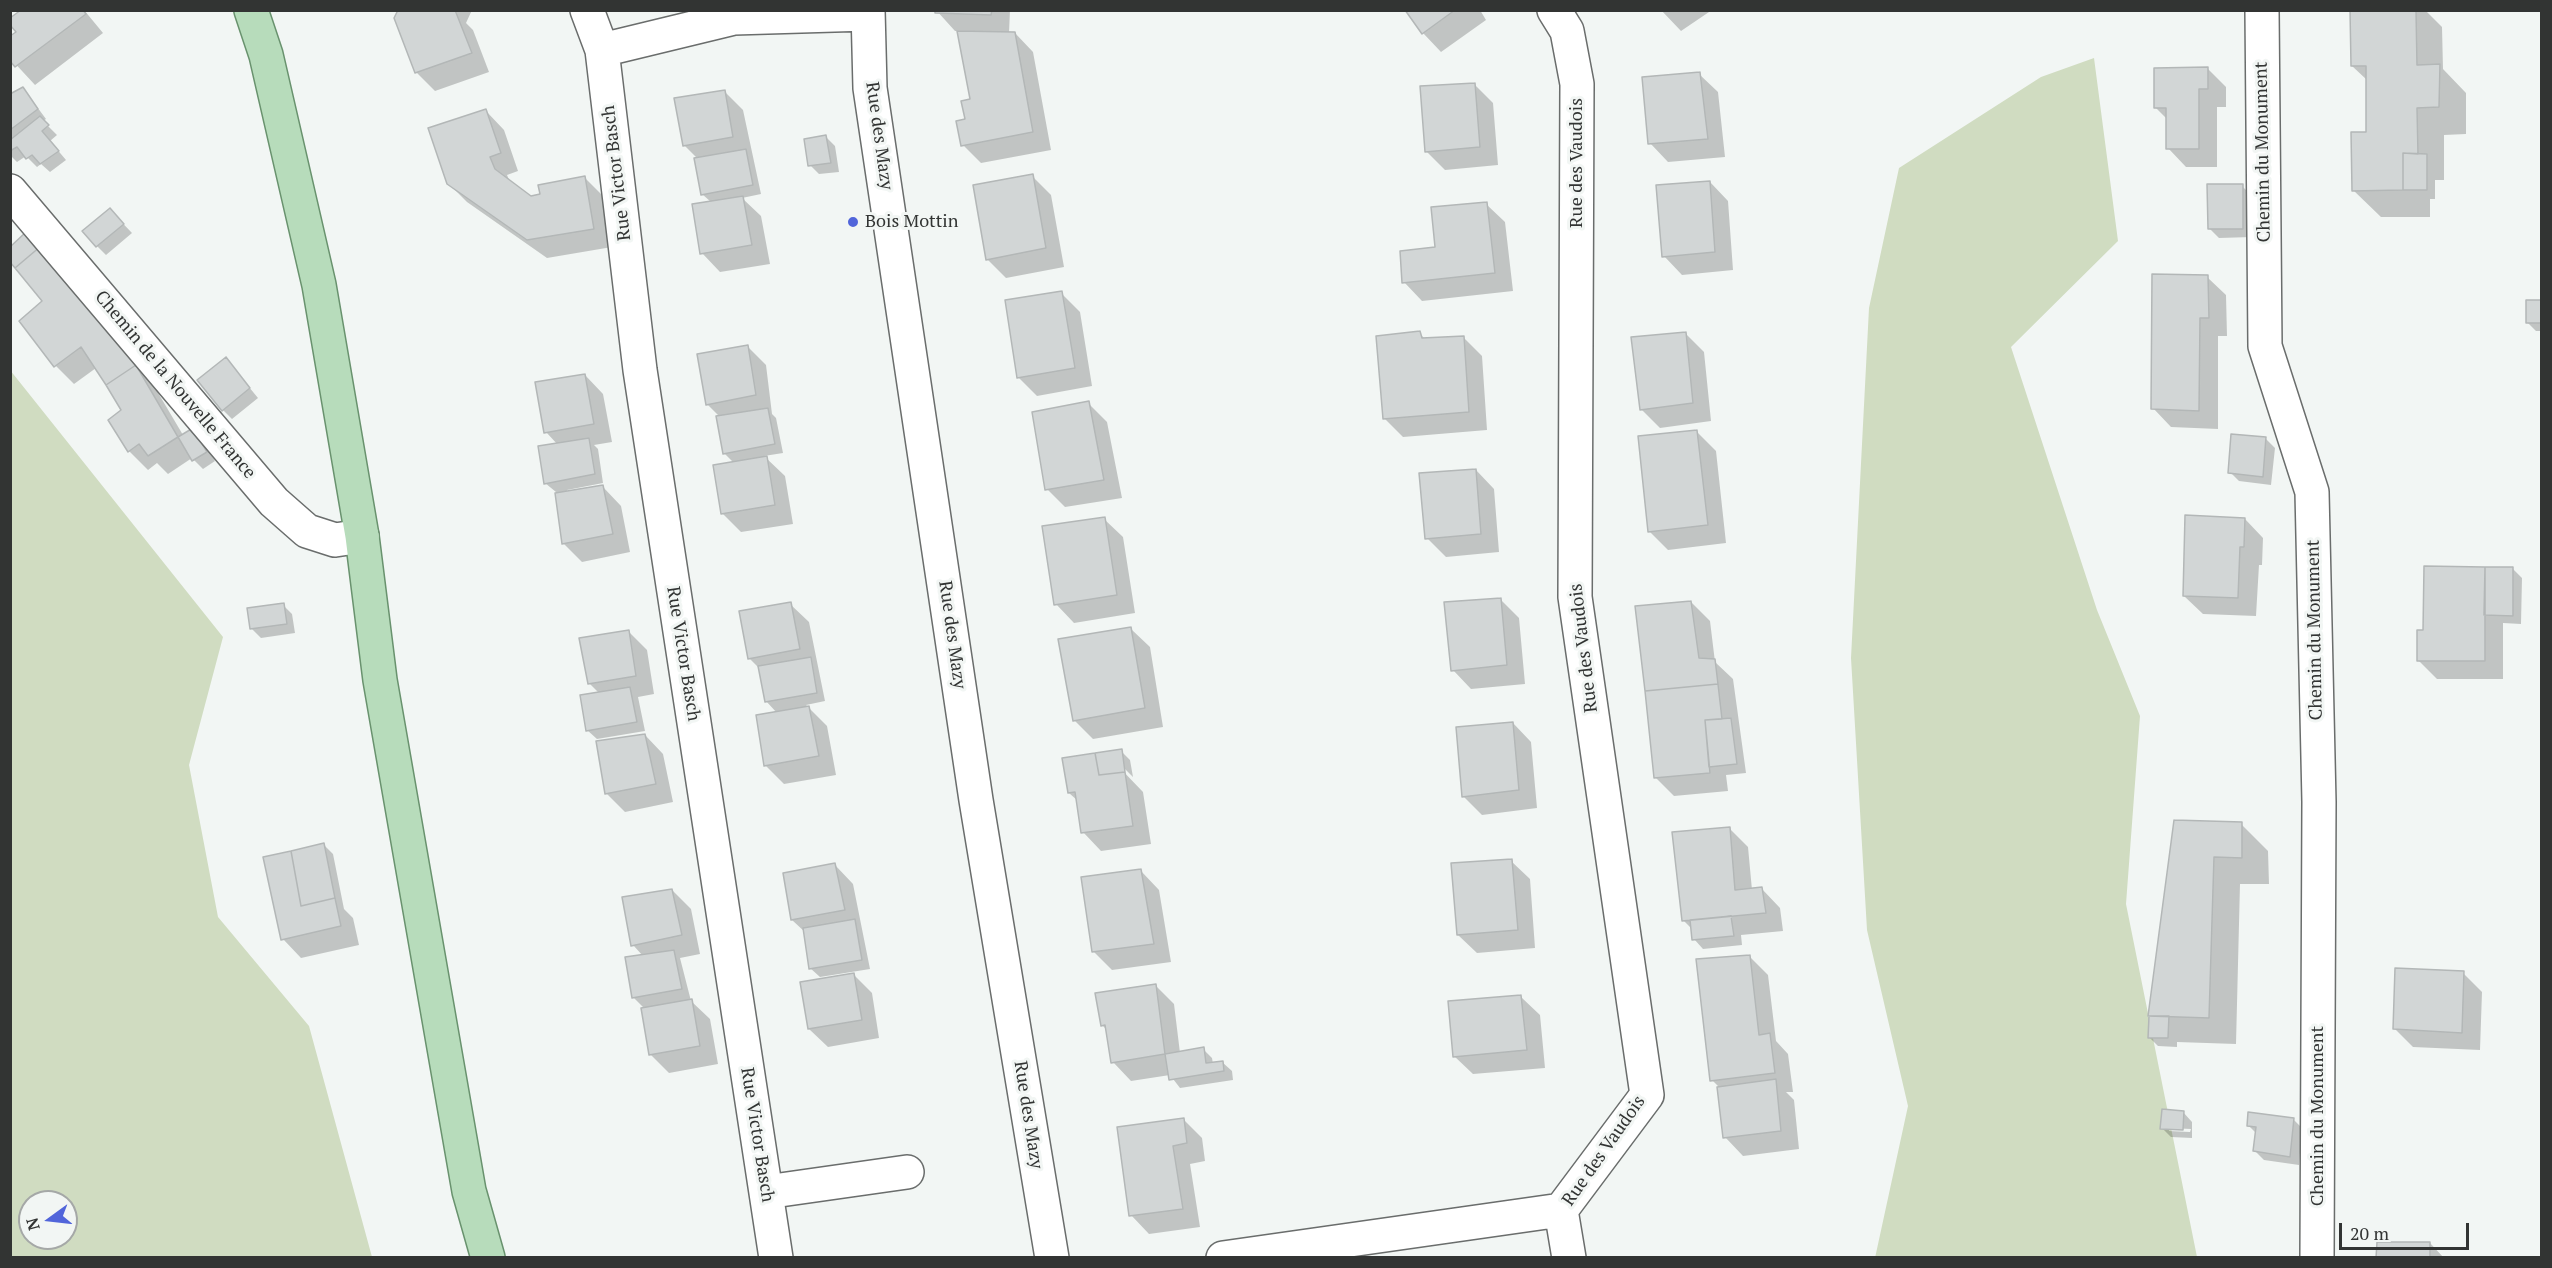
<!DOCTYPE html>
<style>
body{margin:0}
#map{position:relative;width:2552px;height:1268px;overflow:hidden;background:#f2f6f4;font-family:"PT Serif",serif}
canvas{display:block}
.frame{position:absolute;inset:0;border:12px solid #323433;pointer-events:none}
.north{position:absolute;left:18px;top:1190px;width:60px;height:60px;box-sizing:border-box;background:#f2f6f4;border:2px solid #a5a8a7;border-radius:50%;rotate:255deg;font-size:16px;font-weight:700;line-height:24px;text-align:center;color:#323433}
.north::after{content:'';display:block;margin:auto;width:21px;height:27px;background:#5165da;clip-path:polygon(50% 0,100% 100%,50% 72%,0 100%)}
.scale{position:absolute;left:2339px;top:1223px;width:130px;height:27px;box-sizing:border-box;border:3px solid #323433;border-top:0;padding-left:8px;font-size:18px;line-height:21px;white-space:nowrap;color:#323433;-webkit-text-stroke:4px #f2f6f4;paint-order:stroke}
</style>
<div id="map">
<canvas width="2552" height="1268"></canvas>
<div class="frame"></div>
<div class="north">N</div>
<div class="scale">20 m</div>
</div>
<script>
const ctx = document.querySelector('canvas').getContext('2d');
ctx.lineJoin = 'round';
function paint(path, color) { ctx.fillStyle = color; ctx.fill(path, 'evenodd'); }
const poly = rows => new Path2D(rows.map(r => 'M' + r).join(''));
function trace(path, color, width, dash) { ctx.strokeStyle = color; ctx.lineWidth = width; ctx.lineCap = dash ? 'butt' : 'round'; ctx.setLineDash(dash || []); ctx.stroke(path); }
function drawText(font, color, halo, rows, align = 'center') {
  ctx.font = font + ' "PT Serif",serif'; ctx.lineWidth = 6; ctx.setLineDash([]); ctx.textBaseline = 'middle'; ctx.strokeStyle = halo; ctx.fillStyle = color; for (const [text, x, y, turn = 0] of rows) {
    ctx.save(); ctx.translate(x, y); ctx.rotate((+turn || 0) * Math.PI / 180); ctx.textAlign = isNaN(turn) ? turn : align; if (halo) ctx.strokeText(text, 0, 0); ctx.fillText(text, 0, 0); ctx.restore();
  }
}
const green = poly([
 [2094,58,2118,241,2011,347,2097,610,2140,716,2126,904,2197,1257,1875,1258,1908,1106,1867,930,1851,658,1869,308,1899,168,2041,77],
 [10,370,223,637,189,765,218,917,309,1026,372,1257,11,1257],
 [30,1202,66,1202,66,1238,30,1238]
]);
const shadow = poly([
 [23,10,84,10,103,33,35,85,10,58],
 [400,10,472,10,466,23,473,30,489,72,435,91,416,72],
 [936,10,1010,10,1009,33,1015,33,1033,52,1051,150,981,163,963,145,971,100,958,31,955,31],
 [1407,10,1480,10,1486,20,1441,52,1423,33],
 [1661,10,1712,10,1681,31],
 [2351,10,2425,10,2442,27,2443,69,2466,93,2466,134,2444,135,2444,180,2435,180,2435,199,2430,199,2430,217,2381,217,2353,190,2368,134,2367,80,2352,66],
 [2208,69,2226,87,2226,107,2217,107,2217,167,2186,167,2168,148,2167,119,2156,108],
 [1699,74,1718,92,1725,157,1668,162,1650,143],
 [1474,84,1493,103,1498,165,1445,170,1426,151],
 [23,88,46,119,43,121,57,135,50,141,66,160,50,172,41,164,37,167,26,156,17,162,10,155,10,96],
 [725,92,743,110,761,194,742,198,761,216,770,264,720,272,702,253,711,202,702,194,698,159,684,145],
 [486,111,504,130,518,171,507,175,510,182,531,197,542,195,584,177,603,196,612,247,547,258,467,202,448,183],
 [826,137,835,146,839,172,819,174,810,165],
 [1032,176,1051,195,1064,267,1006,278,988,260,974,186],
 [1710,182,1728,201,1733,270,1682,275,1664,256],
 [2242,186,2251,195,2252,237,2219,238,2210,229],
 [1486,204,1505,222,1513,291,1422,301,1404,282],
 [110,210,132,233,106,255,97,246],
 [2207,277,2226,295,2227,336,2218,336,2218,429,2171,427,2153,408],
 [1061,293,1080,312,1092,386,1037,396,1018,377],
 [2542,301,2542,331,2536,331,2527,322],
 [21,321,128,342,183,435,201,439,215,461,203,469,192,458,168,474,157,463,148,470,129,451,110,420,123,411,96,368,74,384,56,366],
 [1419,333,1426,340,1463,337,1482,356,1487,430,1403,437,1384,418],
 [1685,333,1704,352,1711,421,1660,428,1641,409],
 [748,347,766,365,772,414,776,418,783,453,764,456,785,476,793,524,741,532,722,513,734,463,724,453,720,417,707,404],
 [226,359,258,398,232,419,223,410],
 [585,375,603,394,612,442,594,445,598,449,603,483,567,490,567,493,603,487,621,506,630,552,582,562,563,543,556,492,545,483,558,445,546,432],
 [1088,403,1107,422,1122,498,1065,507,1047,489],
 [1697,432,1716,451,1726,543,1668,550,1649,531],
 [2266,439,2275,448,2271,485,2239,481,2230,472],
 [1476,470,1494,489,1499,552,1446,557,1427,538],
 [1104,519,1123,537,1135,613,1074,623,1056,604],
 [2245,519,2263,538,2262,565,2259,565,2256,616,2203,614,2184,596],
 [2513,569,2522,578,2521,624,2503,623,2503,679,2437,679,2418,660,2425,631],
 [1500,599,1519,618,1525,684,1471,689,1453,670],
 [1691,602,1710,621,1715,662,1733,679,1746,773,1726,775,1728,791,1674,796,1655,777],
 [790,604,809,622,825,701,806,705,827,726,836,775,784,784,765,765,777,713,766,701,760,669,749,658],
 [283,605,292,614,295,633,261,638,252,629],
 [1131,629,1150,647,1163,727,1093,739,1074,720],
 [629,632,647,650,654,694,638,697,645,731,597,739,587,730,599,693,589,683],
 [1513,723,1531,742,1537,808,1482,815,1463,796],
 [645,735,663,754,673,802,625,812,607,794],
 [1121,751,1130,760,1133,777,1121,765,1119,767,1143,792,1151,844,1101,851,1083,832,1078,801,1069,793],
 [2175,822,2241,824,2268,851,2269,884,2240,884,2236,1044,2177,1042,2177,1047,2158,1046,2149,1037],
 [1729,828,1748,847,1752,890,1762,889,1780,908,1783,931,1741,935,1742,945,1703,949,1694,939,1693,930,1683,920],
 [324,845,333,854,344,909,353,918,359,945,301,958,283,939],
 [1511,861,1530,879,1535,948,1477,953,1458,935],
 [835,865,853,884,870,969,820,977,810,968,806,933,792,920],
 [1141,871,1159,890,1171,962,1112,970,1094,952],
 [672,890,691,909,700,954,680,958,691,1001,710,1019,718,1064,669,1073,650,1054,645,1009,634,998,627,959,643,956,633,945],
 [1749,956,1768,975,1776,1041,1788,1054,1793,1092,1786,1092,1794,1100,1799,1149,1743,1156,1725,1137,1719,1087,1712,1080],
 [2463,973,2482,992,2480,1050,2413,1047,2394,1028],
 [854,975,872,993,879,1038,828,1047,809,1029],
 [1155,985,1174,1004,1180,1053,1203,1049,1212,1058,1213,1064,1222,1062,1232,1071,1233,1080,1180,1088,1170,1075,1131,1081,1113,1062,1107,1030,1102,1025],
 [1521,997,1540,1015,1545,1068,1473,1074,1454,1056],
 [2183,1112,2192,1122,2192,1138,2171,1137,2162,1128],
 [2169,1128,2191,1129,2190,1132,2169,1131],
 [1183,1119,1202,1138,1205,1161,1190,1164,1200,1227,1149,1234,1131,1215],
 [2293,1119,2302,1128,2299,1165,2264,1160,2254,1150,2257,1134,2248,1125],
 [2430,1243,2444,1258,2378,1258]
]);
const building = poly([
 [21,10,83,10,86,14,15,67,10,61,10,36,16,32,10,25,10,18,21,10],
 [398,10,455,10,472,53,415,73,394,18,398,10],
 [935,10,992,10,991,15,935,13,935,10],
 [1405,10,1455,10,1422,34,1405,10],
 [2350,10,2416,10,2417,65,2440,64,2439,107,2417,108,2418,154,2403,153,2403,190,2352,191,2351,132,2366,132,2366,66,2351,66,2350,10],
 [957,31,1015,32,1033,132,961,146,956,121,965,119,961,101,970,99,957,31],
 [2208,67,2208,89,2199,89,2199,149,2166,149,2166,108,2154,108,2154,68,2208,67],
 [1700,72,1708,139,1648,144,1642,77,1700,72],
 [1475,83,1480,147,1425,152,1420,86,1475,83],
 [23,87,38,109,10,130,10,94,23,87],
 [725,90,733,137,683,146,674,98,725,90],
 [486,109,501,153,490,157,495,169,531,196,540,194,538,185,585,176,594,229,527,240,447,184,428,128,486,109],
 [40,116,49,125,42,131,59,151,40,164,32,155,26,159,17,147,10,151,10,140,40,116],
 [826,135,831,163,808,166,804,139,826,135],
 [746,149,753,185,701,195,694,158,746,149],
 [2403,153,2427,154,2427,190,2403,190,2403,153],
 [1033,174,1046,248,986,260,973,185,1033,174],
 [1710,181,1715,252,1662,257,1656,185,1710,181],
 [2207,184,2243,184,2243,229,2208,229,2207,184],
 [743,196,752,245,700,254,692,204,743,196],
 [1487,202,1495,273,1402,283,1400,251,1435,247,1431,207,1487,202],
 [110,208,124,224,96,247,82,231,110,208],
 [27,231,41,246,15,268,10,262,10,247,27,231],
 [41,246,110,322,136,365,106,385,81,347,54,367,19,321,42,301,15,268,41,246],
 [2152,274,2208,275,2209,318,2200,318,2199,411,2151,409,2152,274],
 [1062,291,1075,368,1017,378,1005,300,1062,291],
 [2526,300,2542,300,2542,323,2526,323,2526,300],
 [1420,331,1422,338,1464,336,1469,412,1383,419,1376,336,1420,331],
 [1686,332,1693,403,1640,410,1631,337,1686,332],
 [748,345,756,395,706,405,697,354,748,345],
 [226,357,250,388,222,411,197,380,226,357],
 [136,365,178,437,148,456,139,444,128,452,108,420,121,410,106,385,136,365],
 [585,374,594,424,544,433,535,382,585,374],
 [1089,401,1104,480,1045,490,1032,412,1089,401],
 [768,408,775,444,723,454,716,416,768,408],
 [193,428,207,452,192,461,178,437,193,428],
 [1697,430,1708,525,1648,532,1638,436,1697,430],
 [2231,434,2266,437,2263,477,2228,473,2231,434],
 [589,438,595,474,544,484,538,446,589,438],
 [767,456,775,505,721,514,713,465,767,456],
 [1476,469,1481,534,1425,539,1419,473,1476,469],
 [603,485,613,534,562,544,555,493,603,485],
 [2185,515,2245,518,2244,547,2240,547,2238,598,2183,596,2185,515],
 [1105,517,1117,595,1054,605,1042,526,1105,517],
 [2424,566,2485,567,2485,661,2417,661,2417,630,2423,630,2424,566],
 [2485,567,2513,567,2513,616,2484,615,2485,567],
 [1501,598,1507,665,1451,671,1444,602,1501,598],
 [1691,601,1699,658,1715,659,1718,684,1645,691,1635,606,1691,601],
 [791,602,800,649,748,659,739,611,791,602],
 [284,603,287,624,250,629,247,608,284,603],
 [1131,627,1145,708,1073,721,1058,639,1131,627],
 [629,630,636,676,588,684,579,638,629,630],
 [811,657,817,693,765,702,758,666,811,657],
 [1718,684,1722,719,1705,720,1710,773,1654,778,1645,691,1718,684],
 [630,687,637,722,586,731,580,695,630,687],
 [809,706,819,756,764,766,756,715,809,706],
 [1731,718,1737,764,1709,767,1705,720,1731,718],
 [1513,722,1519,790,1462,797,1456,727,1513,722],
 [645,734,656,784,605,794,596,741,645,734],
 [1122,749,1125,772,1099,775,1095,753,1122,749],
 [1095,753,1099,775,1125,772,1133,826,1081,833,1075,792,1068,793,1062,758,1095,753],
 [2174,820,2242,822,2242,858,2214,857,2209,1018,2148,1016,2174,820],
 [1730,827,1735,890,1762,887,1766,913,1682,921,1672,832,1730,827],
 [324,843,335,898,301,906,291,851,324,843],
 [291,851,301,906,335,898,341,926,281,940,263,857,291,851],
 [1512,859,1518,930,1457,935,1451,863,1512,859],
 [835,863,845,910,791,920,783,873,835,863],
 [1141,869,1154,944,1092,952,1081,877,1141,869],
 [672,889,682,935,631,946,622,897,672,889],
 [1731,916,1734,936,1692,940,1690,920,1731,916],
 [855,919,862,960,809,969,803,928,855,919],
 [674,950,682,989,632,998,625,957,674,950],
 [1750,955,1759,1035,1770,1033,1775,1073,1710,1081,1696,959,1750,955],
 [2395,968,2464,971,2462,1033,2393,1029,2395,968],
 [854,973,862,1020,808,1029,800,982,854,973],
 [1156,984,1165,1054,1111,1063,1105,1025,1101,1026,1095,993,1156,984],
 [1521,995,1527,1050,1453,1057,1448,1001,1521,995],
 [692,999,700,1046,649,1055,641,1008,692,999],
 [2149,1016,2169,1016,2168,1038,2148,1038,2149,1016],
 [1204,1047,1206,1063,1223,1061,1224,1071,1169,1080,1165,1054,1204,1047],
 [1776,1079,1781,1131,1723,1138,1717,1087,1776,1079],
 [2162,1109,2184,1111,2183,1130,2160,1129,2162,1109],
 [2248,1112,2294,1118,2290,1157,2253,1151,2256,1127,2247,1126,2248,1112],
 [1184,1118,1187,1143,1173,1146,1183,1209,1129,1216,1117,1127,1184,1118],
 [2377,1242,2430,1242,2430,1258,2376,1258,2377,1242]
]);
const minor = poly([
 [587,10,602,50,640,370,776,1258],
 [868,10,870,88,976,800,1052,1258],
 [1554,10,1567,31,1577,84,1575,597,1647,1095,1561,1210,1569,1258],
 [2262,10,2265,346,2312,492,2319,802,2317,1258],
 [602,50,734,18,868,14],
 [10,191,274,502,307,531,335,540,362,536],
 [766,1192,907,1172],
 [1223,1258,1561,1210]
]);
const major = poly([
 [251,10,266,55,319,285,362,536,380,680,469,1191,488,1258]
]);
const markers = [
 [853,222,6,"#5165da"]
];
const streetNames = [
 ["Rue des Mazy",879,136,82],
 ["Chemin du Monument",2263,152,-91],
 ["Rue des Vaudois",1577,163,-90],
 ["Rue Victor Basch",617,173,-97],
 ["Chemin de la Nouvelle France",175,385,50],
 ["Chemin du Monument",2315,630,-91],
 ["Rue des Mazy",952,635,82],
 ["Rue des Vaudois",1584,648,-97],
 ["Rue Victor Basch",683,654,81],
 ["Rue des Mazy",1028,1115,81],
 ["Chemin du Monument",2318,1116,-90],
 ["Rue Victor Basch",757,1135,81],
 ["Rue des Vaudois",1604,1151,-55]
];
const poiNames = [
 ["Bois Mottin",865,222]
];
paint(green, '#d0dcc1');
paint(shadow, '#0003');
paint(building, '#d2d6d6');
trace(building, '#b3b7b7', 1.5);
trace(minor, '#6a6d6c', 36);
trace(major, '#69926e', 36);
trace(minor, '#fff', 33);
trace(major, '#b7dcbb', 33);
for (const [x, y, r, color] of markers) { const dot = new Path2D(); dot.arc(x, y, r, 0, 2 * Math.PI); ctx.fillStyle = color; ctx.fill(dot); trace(dot, '#f2f6f4', 2); }
drawText('18px', '#323433', '#f2f6f4', streetNames);
drawText('18px', '#323433', '#f2f6f4', poiNames, 'left');
</script>
